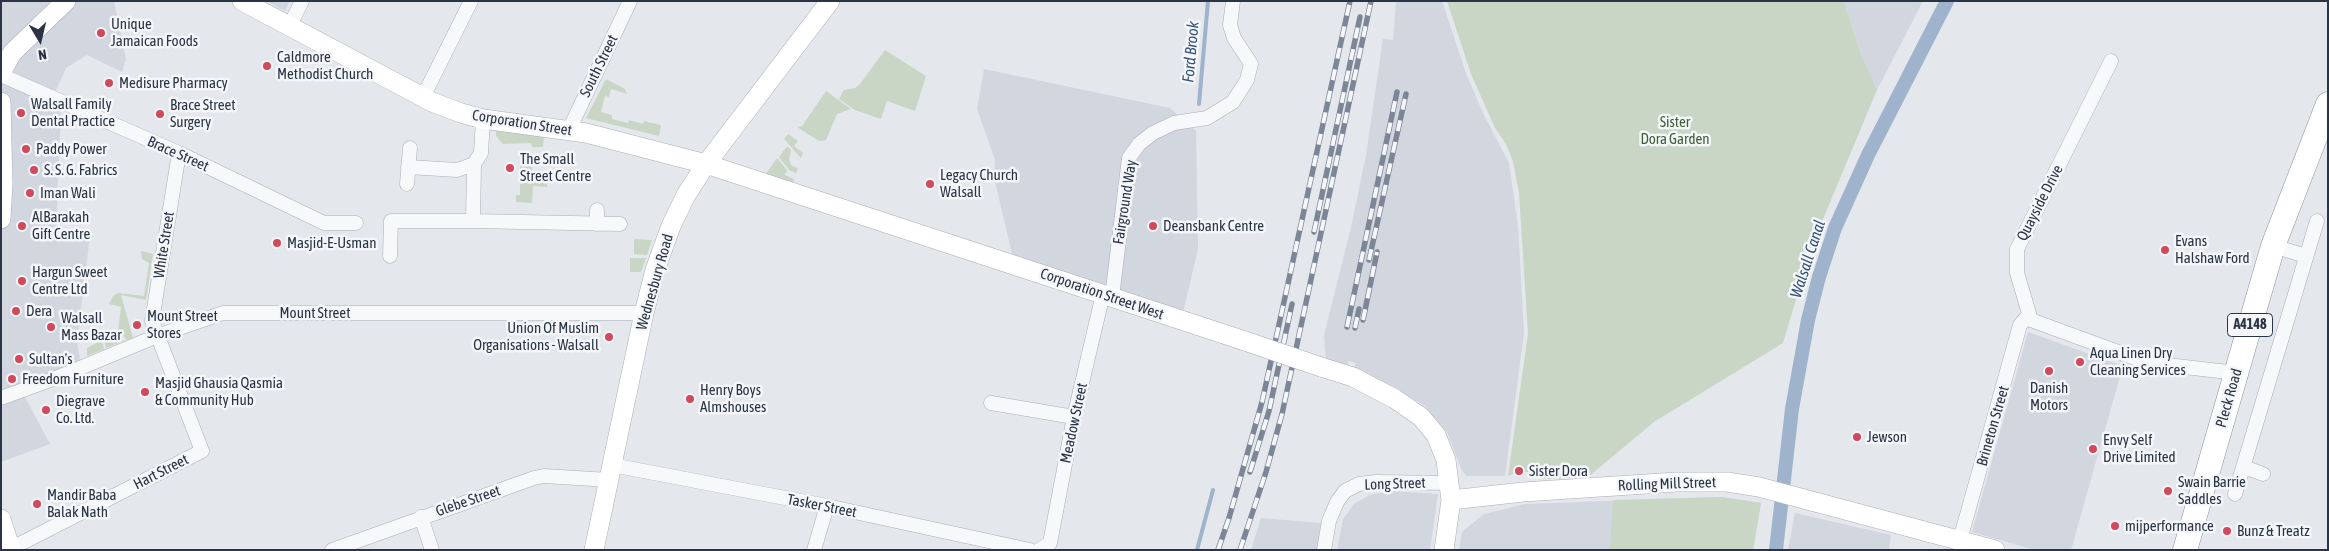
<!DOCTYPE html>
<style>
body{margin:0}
#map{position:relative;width:2329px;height:551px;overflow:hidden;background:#e4e7ec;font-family:"Asap Condensed",sans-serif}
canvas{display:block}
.frame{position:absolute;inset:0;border:2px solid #2b3445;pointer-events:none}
.north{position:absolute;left:15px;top:15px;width:50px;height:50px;-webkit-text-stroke:4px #f4f6f9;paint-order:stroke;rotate:171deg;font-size:14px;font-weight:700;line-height:20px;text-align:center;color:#2b3445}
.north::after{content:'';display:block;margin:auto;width:18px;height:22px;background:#2b3445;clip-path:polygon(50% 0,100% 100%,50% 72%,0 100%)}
</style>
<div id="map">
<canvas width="2329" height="551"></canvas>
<div class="frame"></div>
<div class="north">N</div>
</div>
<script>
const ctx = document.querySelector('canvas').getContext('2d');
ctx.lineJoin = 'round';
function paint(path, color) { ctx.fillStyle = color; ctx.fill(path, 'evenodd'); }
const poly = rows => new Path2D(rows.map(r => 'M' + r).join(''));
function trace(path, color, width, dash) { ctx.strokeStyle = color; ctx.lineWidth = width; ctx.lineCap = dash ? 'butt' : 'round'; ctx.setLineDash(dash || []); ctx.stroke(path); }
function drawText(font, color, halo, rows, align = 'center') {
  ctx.font = font + ' "Asap Condensed",sans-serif'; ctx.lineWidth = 5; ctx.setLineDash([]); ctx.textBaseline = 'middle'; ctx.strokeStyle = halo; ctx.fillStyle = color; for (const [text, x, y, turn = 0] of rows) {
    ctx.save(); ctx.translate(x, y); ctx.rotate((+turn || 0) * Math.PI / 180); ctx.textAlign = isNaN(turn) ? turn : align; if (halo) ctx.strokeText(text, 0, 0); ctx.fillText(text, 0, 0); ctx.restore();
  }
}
const built = poly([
 [1,1,114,1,126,59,122,72,87,55,66,68,50,104,61,110,56,231,90,236,77,340,80,361,19,386,50,444,1,462],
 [266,1,290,1,285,11],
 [1396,1,1442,1,1467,76,1483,113,1509,163,1518,225,1524,333,1505,476,1467,476,1462,471,1447,432,1425,406,1396,388,1353,372,1356,363,1349,361,1346,369,1326,361,1324,335,1352,223,1366,155,1383,39,1393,40],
 [1844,1,1923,1,1877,90,1860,51],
 [984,69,1170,108,1196,131,1198,249,1183,312,1012,254,994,177,995,160,977,109],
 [2028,332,2123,366,2071,550,2035,550,1972,532],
 [1391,491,1438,494,1430,550,1337,550,1343,519,1355,503,1370,495],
 [1721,497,1761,503,1753,550,1459,550,1462,532,1484,514,1525,504],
 [1795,513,1891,535,1889,550,1788,550],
 [1261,518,1321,523,1317,550,1251,550]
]);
const green = poly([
 [1447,1,1844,1,1860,51,1877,90,1813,243,1783,343,1654,422,1588,477,1545,479,1536,473,1519,471,1508,476,1528,334,1519,193,1513,162,1506,144,1495,128,1471,74],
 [885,50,926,76,915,111,887,101,881,119,855,110,839,99,844,90,855,88,860,84],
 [606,79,625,89,627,94,611,89,609,97,605,96,601,112,612,115,612,119,628,123,629,120,643,124,644,121,661,125,659,136,586,118],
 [826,91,851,109,837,114,826,140,819,141,797,127,802,126],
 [496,131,544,136,543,147,532,147,531,143,503,144,496,136],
 [788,134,798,141,794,146,803,153,801,158,784,139],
 [787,146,791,150,789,160,792,166,798,168,796,173,789,170,779,157],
 [777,158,787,170,785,175,794,179,793,184,765,175],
 [520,164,532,165,532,175,542,176,547,179,547,187,533,186,532,203,516,202,516,195,520,195],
 [634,239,652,240,647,255,634,254],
 [141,251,153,254,146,300,121,295,133,338,127,340,122,334,118,332,121,307,109,304,113,296,118,293,144,296,149,263,142,259],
 [630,258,646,258,641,272,630,272],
 [116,335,124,341,106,348,104,339],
 [102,340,104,349,87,356,87,348],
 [1721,497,1761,503,1753,550,1610,550,1613,500]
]);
const stream = poly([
 [1199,104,1208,1],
 [1197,550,1213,490]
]);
const canal = poly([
 [1776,550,1792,409,1808,320,1819,277,1835,228,1868,155,1947,1]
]);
const street = poly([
 [289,27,302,1],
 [2111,61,2017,249,2017,273,2031,320,2140,360,2167,365,2237,373],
 [1,75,179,153,324,223,356,223],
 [423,97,471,1],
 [569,130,630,1],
 [474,164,473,221,620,224],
 [408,167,457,170,474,164,481,153,483,119],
 [407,184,410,148],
 [597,224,597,210],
 [2273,246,2306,256],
 [390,256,391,221,473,221],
 [1112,297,1129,158,1139,144,1153,133,1174,123,1207,118,1233,102,1247,80,1251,64,1234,38,1230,25,1233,1],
 [1,398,56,378,157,336,223,313,644,313],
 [991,403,1074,417],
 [612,465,827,506,1030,550],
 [2244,467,2263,474],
 [2235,494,2317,221],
 [421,517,432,550],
 [1960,540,2020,325,2026,318,2031,320],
 [10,549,202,451,152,321,179,153],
 [332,550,534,478,544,476,609,480],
 [814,550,827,506],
 [1039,550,1050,543,1074,417,1103,294],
 [1324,550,1329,521,1337,502,1345,491,1359,484,1376,482,1450,483]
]);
const secondary = poly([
 [242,1,432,102,461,113,483,119,586,133,706,164,1245,341],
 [1,73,12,53,66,1],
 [1,102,3,184,1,219],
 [1321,367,1353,377,1395,399,1421,417,1436,435,1446,460,1451,500,1444,550],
 [1451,500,1523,492,1677,482,1727,482,1759,487,1995,550],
 [1,519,11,550],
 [594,550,644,313,655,270,671,226,686,195,706,164,830,1]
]);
const highway = poly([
 [2185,550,2273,246,2328,104]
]);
const rail = poly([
 [1314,232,1360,17],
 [1369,260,1406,94],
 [1363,320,1377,252],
 [1347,327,1397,92],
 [1355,328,1359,309],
 [1250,472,1269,411,1292,304],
 [1218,550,1229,518,1262,402,1350,1],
 [1240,550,1266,472,1282,414,1371,1]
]);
const secondaryBridge = poly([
 [1245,341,1321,367]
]);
const markers = [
 [101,33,5,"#d1495b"],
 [267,66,5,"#d1495b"],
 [109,83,5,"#d1495b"],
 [21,113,5,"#d1495b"],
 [160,114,5,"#d1495b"],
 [26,149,5,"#d1495b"],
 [510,168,5,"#d1495b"],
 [34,170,5,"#d1495b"],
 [930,184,5,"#d1495b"],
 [30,193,5,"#d1495b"],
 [22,226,5,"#d1495b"],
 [1153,226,5,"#d1495b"],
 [277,243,5,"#d1495b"],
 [2165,250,5,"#d1495b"],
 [22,281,5,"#d1495b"],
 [16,311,5,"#d1495b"],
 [137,325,5,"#d1495b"],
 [51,327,5,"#d1495b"],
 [609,337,5,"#d1495b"],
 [19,359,5,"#d1495b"],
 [2080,362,5,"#d1495b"],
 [2049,371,5,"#d1495b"],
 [12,379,5,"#d1495b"],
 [145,392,5,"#d1495b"],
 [690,399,5,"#d1495b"],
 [46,410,5,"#d1495b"],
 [1857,437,5,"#d1495b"],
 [2093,449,5,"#d1495b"],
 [1519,471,5,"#d1495b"],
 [2168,491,5,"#d1495b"],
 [37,504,5,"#d1495b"],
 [2115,526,5,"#d1495b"],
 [2227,531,5,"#d1495b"]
];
const shields = [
 [2250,325,45]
];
const shieldNames = [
 ["A4148",2250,325]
];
const poiNames = [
 ["Unique",111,24],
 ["Jamaican Foods",111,41],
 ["Caldmore",277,57],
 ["Methodist Church",277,74],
 ["Medisure Pharmacy",119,83],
 ["Walsall Family",31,104],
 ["Dental Practice",31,121],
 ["Brace Street",170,105],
 ["Surgery",170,122],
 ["Paddy Power",36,149],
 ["The Small",520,159],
 ["Street Centre",520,176],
 ["S. S. G. Fabrics",44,170],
 ["Legacy Church",940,175],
 ["Walsall",940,192],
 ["Iman Wali",40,193],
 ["AlBarakah",32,217],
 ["Gift Centre",32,234],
 ["Deansbank Centre",1163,226],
 ["Evans",2175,241],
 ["Halshaw Ford",2175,258],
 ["Masjid-E-Usman",287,243],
 ["Hargun Sweet",32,272],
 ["Centre Ltd",32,289],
 ["Dera",26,311],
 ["Mount Street",147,316],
 ["Stores",147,333],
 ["Walsall",61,318],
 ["Mass Bazar",61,335],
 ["Union Of Muslim",599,328,"right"],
 ["Organisations - Walsall",599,345,"right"],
 ["Aqua Linen Dry",2090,353],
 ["Cleaning Services",2090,370],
 ["Sultan's",29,359],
 ["Freedom Furniture",22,379],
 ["Masjid Ghausia Qasmia",155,383],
 ["& Community Hub",155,400],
 ["Danish",2049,388,"center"],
 ["Motors",2049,405,"center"],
 ["Henry Boys",700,390],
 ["Almshouses",700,407],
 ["Diegrave",56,401],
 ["Co. Ltd.",56,418],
 ["Jewson",1867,437],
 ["Envy Self",2103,440],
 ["Drive Limited",2103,457],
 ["Sister Dora",1529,471],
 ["Swain Barrie",2178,482],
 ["Saddles",2178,499],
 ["Mandir Baba",47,495],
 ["Balak Nath",47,512],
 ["mijperformance",2125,526],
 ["Bunz & Treatz",2237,531]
];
const streetNames = [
 ["South Street",599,66,-64],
 ["Corporation Street",522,123,9],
 ["Brace Street",178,154,24],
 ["Fairground Way",1125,202,-81],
 ["Quayside Drive",2040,203,-63],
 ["White Street",164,245,-81],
 ["Wednesbury Road",655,282,-74],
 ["Corporation Street West",1102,294,19],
 ["Mount Street",315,313],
 ["Pleck Road",2229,398,-74],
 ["Meadow Street",1074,423,-78],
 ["Brineton Street",1993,426,-74],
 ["Hart Street",161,472,-27],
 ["Long Street",1395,484,-2],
 ["Rolling Mill Street",1667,484,-2],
 ["Glebe Street",468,501,-19],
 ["Tasker Street",822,506,11]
];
const parkNames = [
 ["Sister",1675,122],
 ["Dora Garden",1675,139]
];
const waterNames = [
 ["Ford Brook",1191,52,-85],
 ["Walsall Canal",1808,259,-72]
];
paint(built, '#d2d6de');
paint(green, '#c9d6c5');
trace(stream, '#9fb4cc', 4);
trace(canal, '#9fb4cc', 14);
trace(street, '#a9aeb7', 15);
trace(secondary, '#a9aeb7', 20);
trace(highway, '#8b94a3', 25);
trace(street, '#f7f8fa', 14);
trace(secondary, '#fff', 19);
trace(highway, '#fff', 24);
trace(rail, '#7d8696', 5.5);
trace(rail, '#f4f6f9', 4, [11]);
trace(secondaryBridge, '#a9aeb7', 20, []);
trace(secondaryBridge, '#fff', 19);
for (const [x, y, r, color] of markers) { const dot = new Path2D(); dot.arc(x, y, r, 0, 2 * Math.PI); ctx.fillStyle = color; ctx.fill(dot); trace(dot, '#f4f6f9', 2); }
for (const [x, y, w] of shields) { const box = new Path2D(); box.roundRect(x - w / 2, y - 11.5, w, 23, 4); ctx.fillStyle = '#f4f6f9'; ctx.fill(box); trace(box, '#2b3445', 1); }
drawText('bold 14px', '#2b3445', null, shieldNames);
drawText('15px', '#2b3445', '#f4f6f9', poiNames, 'left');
drawText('15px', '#2b3445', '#f4f6f9', streetNames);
drawText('15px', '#3f6138', '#f4f6f9', parkNames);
drawText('italic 16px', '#34527a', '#f4f6f9', waterNames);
</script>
